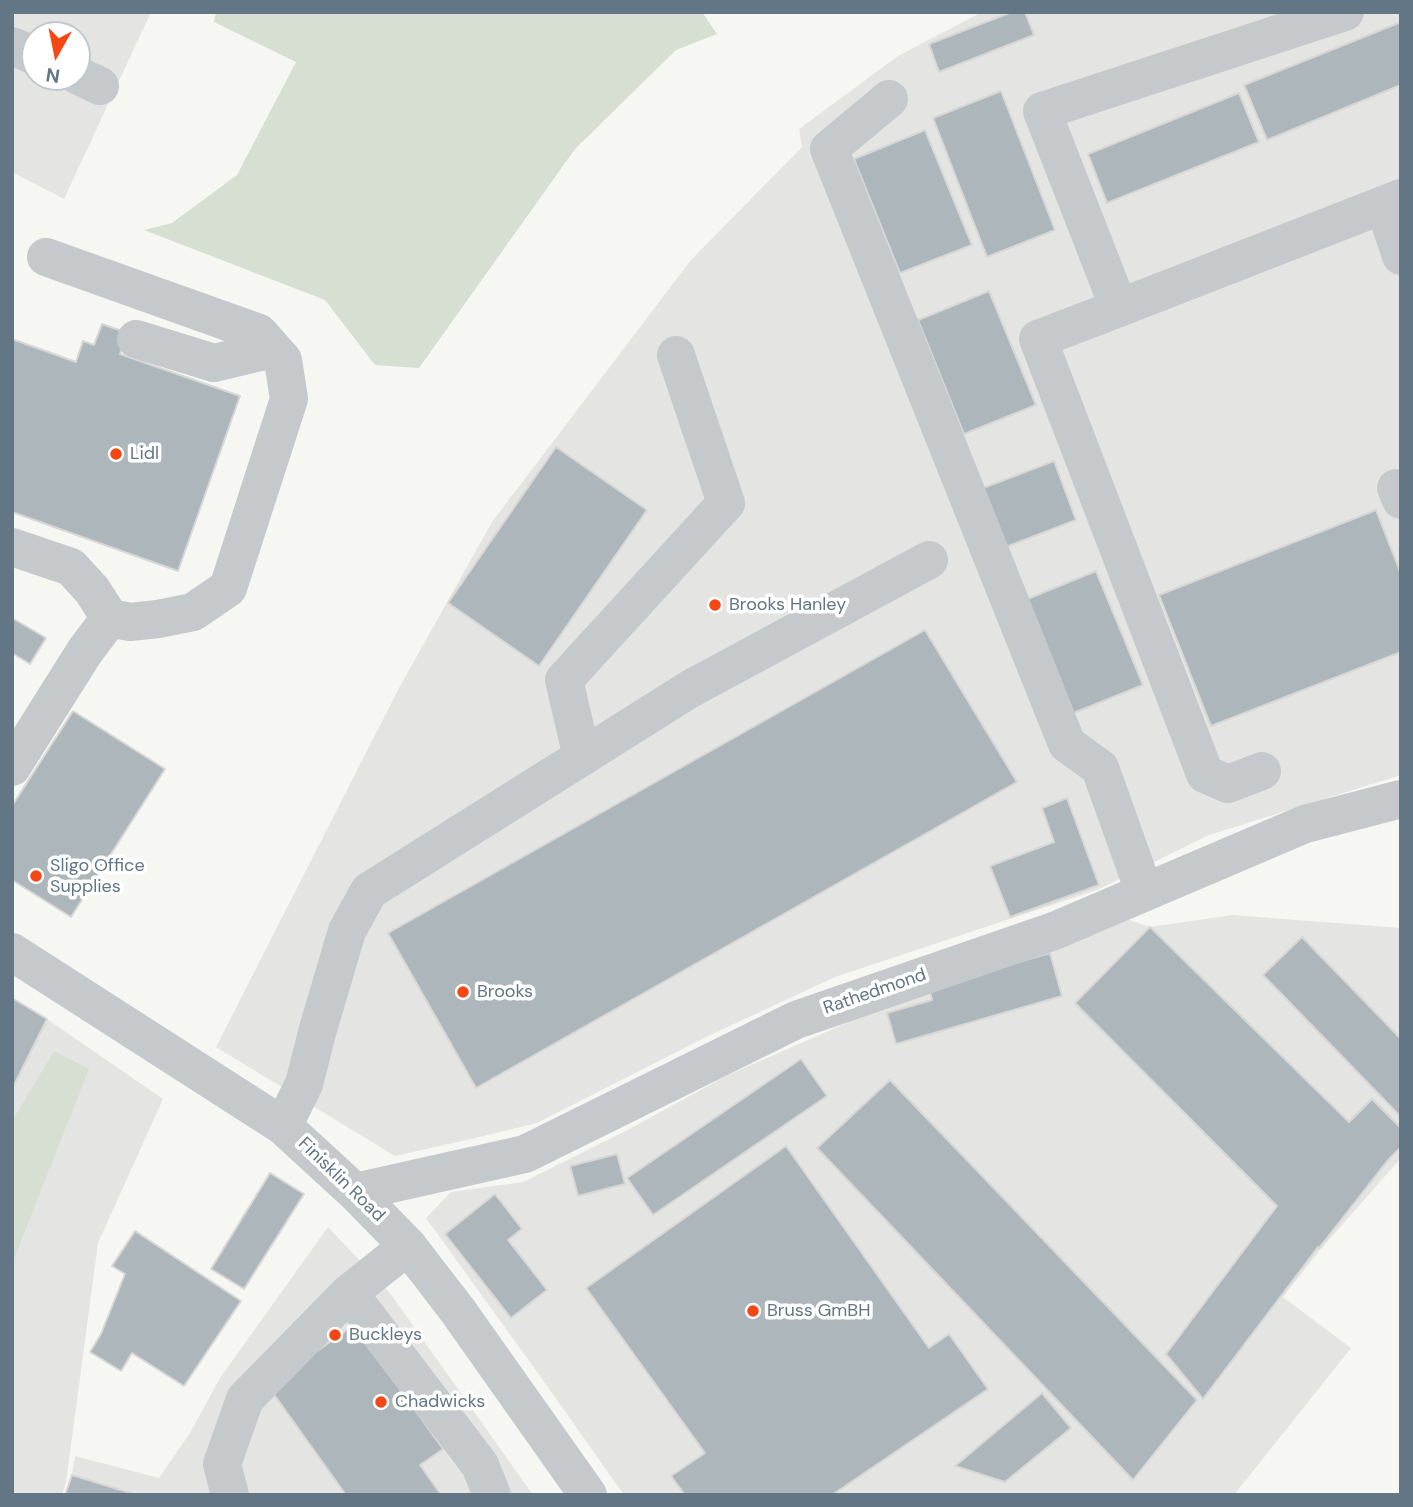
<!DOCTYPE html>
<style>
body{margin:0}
#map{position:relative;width:1413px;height:1507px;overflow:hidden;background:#f6f6f2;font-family:"DM Sans",sans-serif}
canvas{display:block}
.frame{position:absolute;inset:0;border:14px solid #627686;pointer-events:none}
.north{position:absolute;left:21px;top:21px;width:70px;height:70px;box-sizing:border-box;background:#fff;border:2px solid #c0c8cf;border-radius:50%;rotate:189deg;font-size:19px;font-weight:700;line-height:28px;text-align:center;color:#627686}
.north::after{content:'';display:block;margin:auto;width:24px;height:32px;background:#f54713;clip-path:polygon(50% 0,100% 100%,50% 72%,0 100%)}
</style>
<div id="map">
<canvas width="1413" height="1507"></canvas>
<div class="frame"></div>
<div class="north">N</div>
</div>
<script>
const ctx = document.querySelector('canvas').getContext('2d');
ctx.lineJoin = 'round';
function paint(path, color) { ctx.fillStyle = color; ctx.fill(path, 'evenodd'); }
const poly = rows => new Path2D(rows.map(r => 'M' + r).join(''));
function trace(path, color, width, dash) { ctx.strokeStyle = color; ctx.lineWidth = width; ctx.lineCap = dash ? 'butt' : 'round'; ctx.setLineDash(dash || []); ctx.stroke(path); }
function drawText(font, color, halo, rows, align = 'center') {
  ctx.font = font + ' "DM Sans",sans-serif'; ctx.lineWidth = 7; ctx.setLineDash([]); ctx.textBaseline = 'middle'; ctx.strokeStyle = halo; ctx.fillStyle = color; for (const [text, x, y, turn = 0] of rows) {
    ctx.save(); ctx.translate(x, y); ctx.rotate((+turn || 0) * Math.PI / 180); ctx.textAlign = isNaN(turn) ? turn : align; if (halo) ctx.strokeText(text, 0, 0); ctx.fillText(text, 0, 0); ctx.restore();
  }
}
const built = poly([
 [12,12,151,12,64,199,12,172],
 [35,35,77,35,77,77,35,77],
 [982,12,1401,12,1401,775,1209,835,1097,890,835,977,704,1038,537,1123,475,1138,395,1156,216,1047,399,688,492,522,691,260,802,147,799,129,898,56],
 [1232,915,1401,928,1401,1158,1320,1250,1283,1297,1351,1348,1234,1495,624,1495,540,1376,426,1218,451,1192,523,1182,635,1126,726,1076,867,1014,1126,919,1150,927],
 [47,1019,163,1099,98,1243,66,1482,62,1495,12,1495,12,1089],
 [328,1227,390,1293,533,1495,65,1495,72,1475,75,1456,159,1478,190,1433,220,1378]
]);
const green = poly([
 [216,12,702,12,717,34,676,50,575,149,419,368,375,365,325,300,144,230,172,223,237,175,296,62,214,22],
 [54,1051,89,1069,12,1264,12,1121]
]);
const building = poly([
 [1012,12,1025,12,1034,35,939,72,929,44,1012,12],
 [1401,22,1401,85,1267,140,1244,85,1401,22],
 [1001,91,1055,230,987,257,933,118,1001,91],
 [1239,93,1259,142,1107,203,1088,154,1239,93],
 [925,130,972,245,900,273,854,159,925,130],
 [989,291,1036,405,964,434,918,320,989,291],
 [102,324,128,333,120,354,240,396,178,571,12,512,12,339,76,362,83,341,94,345,102,324],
 [556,447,647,510,539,666,448,603,556,447],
 [1054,461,1076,520,1006,547,983,488,1054,461],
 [1376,510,1401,574,1401,652,1211,726,1159,595,1376,510],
 [1096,571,1143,685,1071,714,1025,600,1096,571],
 [12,618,46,638,30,664,12,653,12,618],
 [925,630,1017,782,476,1088,388,933,925,630],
 [73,711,165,769,71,917,12,880,12,806,73,711],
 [1067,798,1099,885,1010,917,990,866,1054,842,1042,808,1067,798],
 [1150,927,1349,1122,1372,1099,1401,1128,1401,1147,1388,1160,1319,1248,1318,1247,1203,1399,1166,1354,1277,1206,1075,1003,1150,927],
 [1302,937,1401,1039,1401,1117,1263,975,1302,937],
 [1050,953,1062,996,896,1044,887,1013,932,1000,929,988,1050,953],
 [12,998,47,1019,12,1089,12,998],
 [801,1059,827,1096,653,1215,627,1178,801,1059],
 [890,1080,1197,1400,1133,1480,817,1148,890,1080],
 [786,1146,929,1348,949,1334,988,1389,832,1495,685,1495,671,1476,705,1453,586,1288,786,1146],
 [617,1154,625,1184,578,1196,570,1166,617,1154],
 [270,1173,304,1194,244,1289,211,1269,270,1173],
 [495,1194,522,1229,508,1240,547,1290,511,1318,445,1234,495,1194],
 [135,1231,241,1301,184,1386,132,1353,121,1371,90,1352,101,1334,125,1274,112,1266,135,1231],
 [354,1325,443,1449,420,1465,441,1495,346,1495,268,1386,354,1325],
 [1042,1393,1071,1428,1005,1482,955,1466,1042,1393],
 [72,1475,137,1495,65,1495,72,1475]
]);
const minor = poly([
 [1345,12,1042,111,1119,308,1401,198],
 [12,46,35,56],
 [77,75,100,86],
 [889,99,829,149,1067,744,1100,768,1144,891],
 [1384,205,1401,256],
 [1119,308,1038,339,1205,774,1228,784,1262,771],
 [136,339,214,363,273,349],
 [1396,488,1401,500],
 [12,547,71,567,92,590,110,618,130,622,158,619,193,612,228,588,289,399,283,360,259,333,46,257],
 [582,757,564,680,726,503,676,355],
 [12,767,85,651,110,618],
 [12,952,283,1126,355,1192,408,1246,458,1311,588,1495],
 [283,1126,304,1084,318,1029,347,931,369,891,690,689,929,560],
 [355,1192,525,1154,796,1020,1054,931,1305,824,1401,799],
 [349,1293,480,1465,492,1495],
 [230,1495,222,1464,245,1399,349,1293,408,1246]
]);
const markers = [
 [116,454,7,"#f54713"],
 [715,605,7,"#f54713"],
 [36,876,7,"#f54713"],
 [463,992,7,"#f54713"],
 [753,1311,7,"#f54713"],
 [335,1335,7,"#f54713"],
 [381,1402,7,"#f54713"]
];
const poiNames = [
 ["Lidl",130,454],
 ["Brooks Hanley",729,605],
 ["Sligo Office",50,866],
 ["Supplies",50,887],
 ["Brooks",477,992],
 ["Bruss GmBH",767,1311],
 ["Buckleys",349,1335],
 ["Chadwicks",395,1402]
];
const streetNames = [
 ["Rathedmond",875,992,-19],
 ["Finisklin Road",341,1180,44]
];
paint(built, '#e4e5e3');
paint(green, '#d7ded2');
paint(building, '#adb6bb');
trace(building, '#d7d7d5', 2);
trace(minor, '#c5c9cc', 38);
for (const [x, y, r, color] of markers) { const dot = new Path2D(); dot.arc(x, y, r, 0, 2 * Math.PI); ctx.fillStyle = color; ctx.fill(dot); trace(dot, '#fff', 2.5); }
drawText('18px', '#627686', '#fff', poiNames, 'left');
drawText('18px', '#627686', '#fff', streetNames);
</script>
